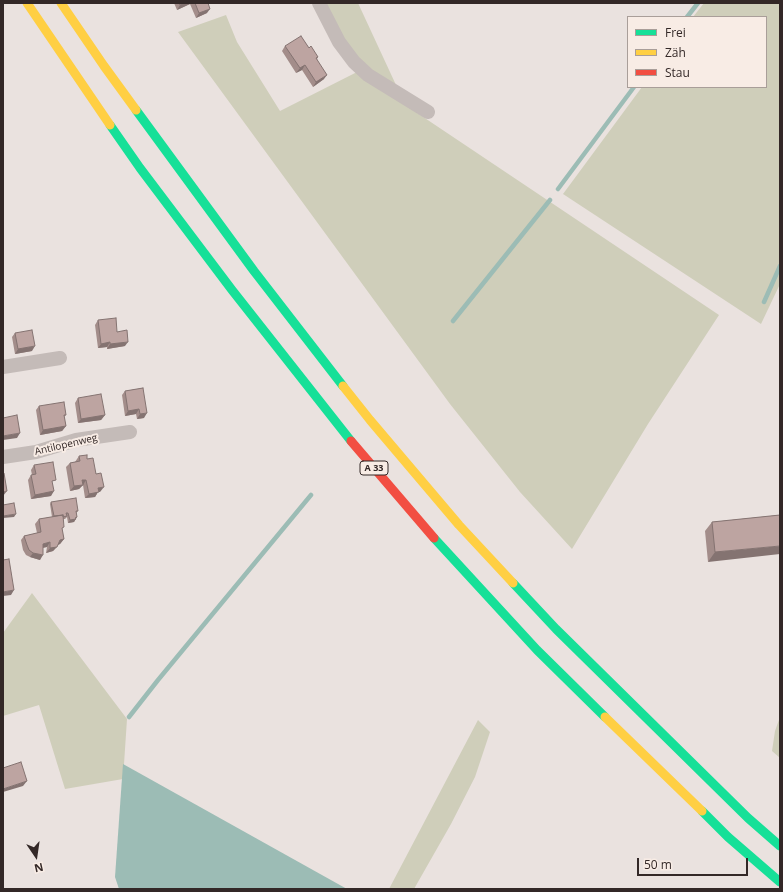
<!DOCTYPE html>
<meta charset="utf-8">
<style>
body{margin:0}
#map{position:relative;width:783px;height:892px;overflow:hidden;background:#eae2df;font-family:"Open Sans",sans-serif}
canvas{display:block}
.frame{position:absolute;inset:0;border:4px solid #332827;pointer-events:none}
.legend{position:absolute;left:627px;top:16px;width:140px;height:72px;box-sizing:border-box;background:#f8ece5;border:1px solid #a99e99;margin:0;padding:5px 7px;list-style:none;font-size:12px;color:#332827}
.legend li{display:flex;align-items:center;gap:8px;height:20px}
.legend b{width:20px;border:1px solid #a99e99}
.north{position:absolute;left:16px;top:836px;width:40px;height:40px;-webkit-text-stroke:3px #f8ece5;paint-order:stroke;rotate:167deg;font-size:11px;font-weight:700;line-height:16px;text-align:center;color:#332827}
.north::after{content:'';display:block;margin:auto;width:14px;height:18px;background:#332827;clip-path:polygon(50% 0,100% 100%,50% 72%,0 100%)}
.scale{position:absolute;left:637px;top:858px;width:111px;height:18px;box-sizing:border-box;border:2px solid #332827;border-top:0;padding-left:5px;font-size:12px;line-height:14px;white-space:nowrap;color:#332827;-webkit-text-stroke:3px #f8ece5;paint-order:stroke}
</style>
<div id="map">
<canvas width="783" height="892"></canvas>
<div class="frame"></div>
<ul class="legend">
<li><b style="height:5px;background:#16e098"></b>Frei</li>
<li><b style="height:5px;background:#ffcf43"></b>Zäh</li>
<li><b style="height:5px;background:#f24e42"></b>Stau</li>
</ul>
<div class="north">N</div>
<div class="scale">50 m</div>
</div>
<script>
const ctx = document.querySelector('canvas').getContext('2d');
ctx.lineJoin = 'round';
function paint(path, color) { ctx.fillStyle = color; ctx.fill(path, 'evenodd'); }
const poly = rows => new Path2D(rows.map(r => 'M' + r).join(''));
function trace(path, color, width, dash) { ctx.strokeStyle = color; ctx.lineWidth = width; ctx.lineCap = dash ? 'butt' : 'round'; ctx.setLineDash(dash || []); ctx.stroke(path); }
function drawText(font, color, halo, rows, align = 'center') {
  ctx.font = font + ' "Open Sans",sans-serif'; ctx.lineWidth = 4; ctx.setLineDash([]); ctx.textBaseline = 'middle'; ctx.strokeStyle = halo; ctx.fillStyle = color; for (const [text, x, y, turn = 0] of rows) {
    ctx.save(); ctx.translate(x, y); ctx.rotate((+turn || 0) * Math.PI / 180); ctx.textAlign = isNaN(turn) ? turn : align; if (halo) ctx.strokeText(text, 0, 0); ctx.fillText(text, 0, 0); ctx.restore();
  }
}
const green = poly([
 [326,3,358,3,396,85,370,71,342,40],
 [704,3,780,3,780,284,761,324,563,194,642,87,766,87,766,17,693,17],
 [226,15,237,42,280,111,359,71,365,78,719,315,648,424,572,549,520,492,450,404,178,32],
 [32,593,127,719,123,779,65,789,39,705,3,716,3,633],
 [780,717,780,758,772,751,775,731],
 [478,720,490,732,475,777,451,824,414,889,389,889]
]);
const water = poly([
 [123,764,347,889,119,889,115,877]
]);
const stream = poly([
 [687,17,698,3],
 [558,189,634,87],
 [764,302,780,266],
 [453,321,550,200],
 [129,717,158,680,311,495]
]);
const street = poly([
 [319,3,339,42,354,62,368,75,428,112],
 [3,367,60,358],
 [3,457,36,452,76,440,130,432]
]);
const fast = poly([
 [136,110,254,271,343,386],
 [110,125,140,168,232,290,351,441],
 [434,538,537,650,605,717],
 [513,583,556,629,748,818,780,846],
 [702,811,728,837,780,882]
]);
const slow = poly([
 [27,3,110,125],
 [61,3,104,66,136,110],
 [343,386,370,420,459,525,513,583],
 [605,717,702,811]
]);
const jam = poly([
 [351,441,434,538]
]);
const wall = poly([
 [174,3,208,3,207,13,196,18,190,4,177,10],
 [285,46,309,48,318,57,317,59,324,79,313,87,302,70,296,73,282,51],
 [98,320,117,332,125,346,107,349,107,347,98,348,95,325],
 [15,333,32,351,15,354,12,337],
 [143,388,144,418,137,419,136,414,125,416,122,395,125,391],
 [78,398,105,415,101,420,78,423,75,403],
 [39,406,66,415,64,417,66,426,62,431,40,435,36,410],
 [79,456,87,459,96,474,100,492,98,492,95,497,85,498,83,485,79,489,70,491,66,467,70,463,75,462],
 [34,465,53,484,51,496,31,499,28,480,31,475,32,475,31,470],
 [51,502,78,511,76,513,77,517,74,522,68,523,67,517,65,519,63,519,62,530,64,539,60,544,58,545,53,551,46,553,47,547,43,548,40,560,30,557,26,555,23,550,21,540,24,536,37,533,35,524,39,519,52,517,50,504],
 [780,515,708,562,705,531,712,522]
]);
const shadedWall = poly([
 [185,3,191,3,190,4,177,10,180,5],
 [210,9,207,13,196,18,199,13],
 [305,65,302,70,296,73,300,68],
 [327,75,324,79,313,87,316,82],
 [110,342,107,347,98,348,101,344],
 [128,342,125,346,107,349,110,344],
 [35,346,32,351,15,354,18,349],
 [139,409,136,414,125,416,128,411],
 [147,413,144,418,137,419,140,414],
 [105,415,101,420,78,423,81,419],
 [66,426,62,431,40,435,43,430],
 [20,433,17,438,3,440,3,436],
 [82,480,86,480,83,485],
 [83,485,79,489,70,491,74,486],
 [104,487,100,492,98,492,95,497,85,498,89,494,98,488],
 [7,491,3,496,3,492],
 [54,491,51,496,31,499,35,495],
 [16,514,14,517,3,518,3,516],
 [77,517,74,522,68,523,70,520],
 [64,539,60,544,57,545,60,540],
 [50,542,47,547,40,548,43,544],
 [780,546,780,554,708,562,715,552],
 [57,547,53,551,46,553,50,548],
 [33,553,43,555,40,560,30,557],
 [14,590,11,595,3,596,3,592],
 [27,781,23,786,3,792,3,789]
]);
const building = poly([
 [179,3,185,3,180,5,179,3],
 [195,3,208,3,210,9,199,13,195,3],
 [301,36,309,48,311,46,318,57,316,58,327,75,316,82,305,65,300,68,285,46,301,36],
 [116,318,117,332,127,330,128,342,110,344,110,342,101,344,98,320,116,318],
 [32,330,35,346,18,349,15,333,32,330],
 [143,388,147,413,140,414,139,409,128,411,125,391,143,388],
 [101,394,105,415,81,419,78,398,101,394],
 [64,402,66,415,64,415,66,426,43,430,39,406,64,402],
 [17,415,20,433,3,436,3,418,17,415],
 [87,455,87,459,93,458,96,474,101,473,104,487,98,488,99,492,89,494,86,480,82,480,83,485,74,486,70,463,80,461,79,456,87,455],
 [53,462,56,480,52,481,54,491,35,495,31,475,36,474,34,465,53,462],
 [3,473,4,473,7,491,3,492,3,473],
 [76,498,78,511,76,511,77,517,75,518,76,519,70,520,68,513,66,513,67,516,63,517,63,515,54,516,51,502,76,498],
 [14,503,16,514,3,516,3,505,14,503],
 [63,515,64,527,62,528,64,539,60,540,57,547,50,548,50,542,43,544,43,555,33,553,29,550,27,545,24,536,41,532,39,519,63,515],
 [780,515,780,546,715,552,712,522,780,515],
 [9,559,14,590,3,592,3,560,9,559],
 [21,762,27,781,3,789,3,768,21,762]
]);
const shields = [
 [374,468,28]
];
const shieldNames = [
 ["A 33",374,468]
];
const streetNames = [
 ["Antilopenweg",66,445,-13]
];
paint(green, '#cfceba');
paint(water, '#9cbcb5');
trace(stream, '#9cbcb5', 4.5);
trace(street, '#c4bbb8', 14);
trace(fast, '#16e098', 9);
trace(slow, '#ffcf43', 9);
trace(jam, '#f24e42', 9);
paint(wall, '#a38d8a');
paint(shadedWall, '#847371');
paint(building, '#bda4a1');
trace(building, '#847371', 1);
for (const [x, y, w] of shields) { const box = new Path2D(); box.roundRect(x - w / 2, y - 7, w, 14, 3); ctx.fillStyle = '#f8ece5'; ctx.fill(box); trace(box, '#332827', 1); }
drawText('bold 9px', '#332827', null, shieldNames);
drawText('10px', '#332827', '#f8ece5', streetNames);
</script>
